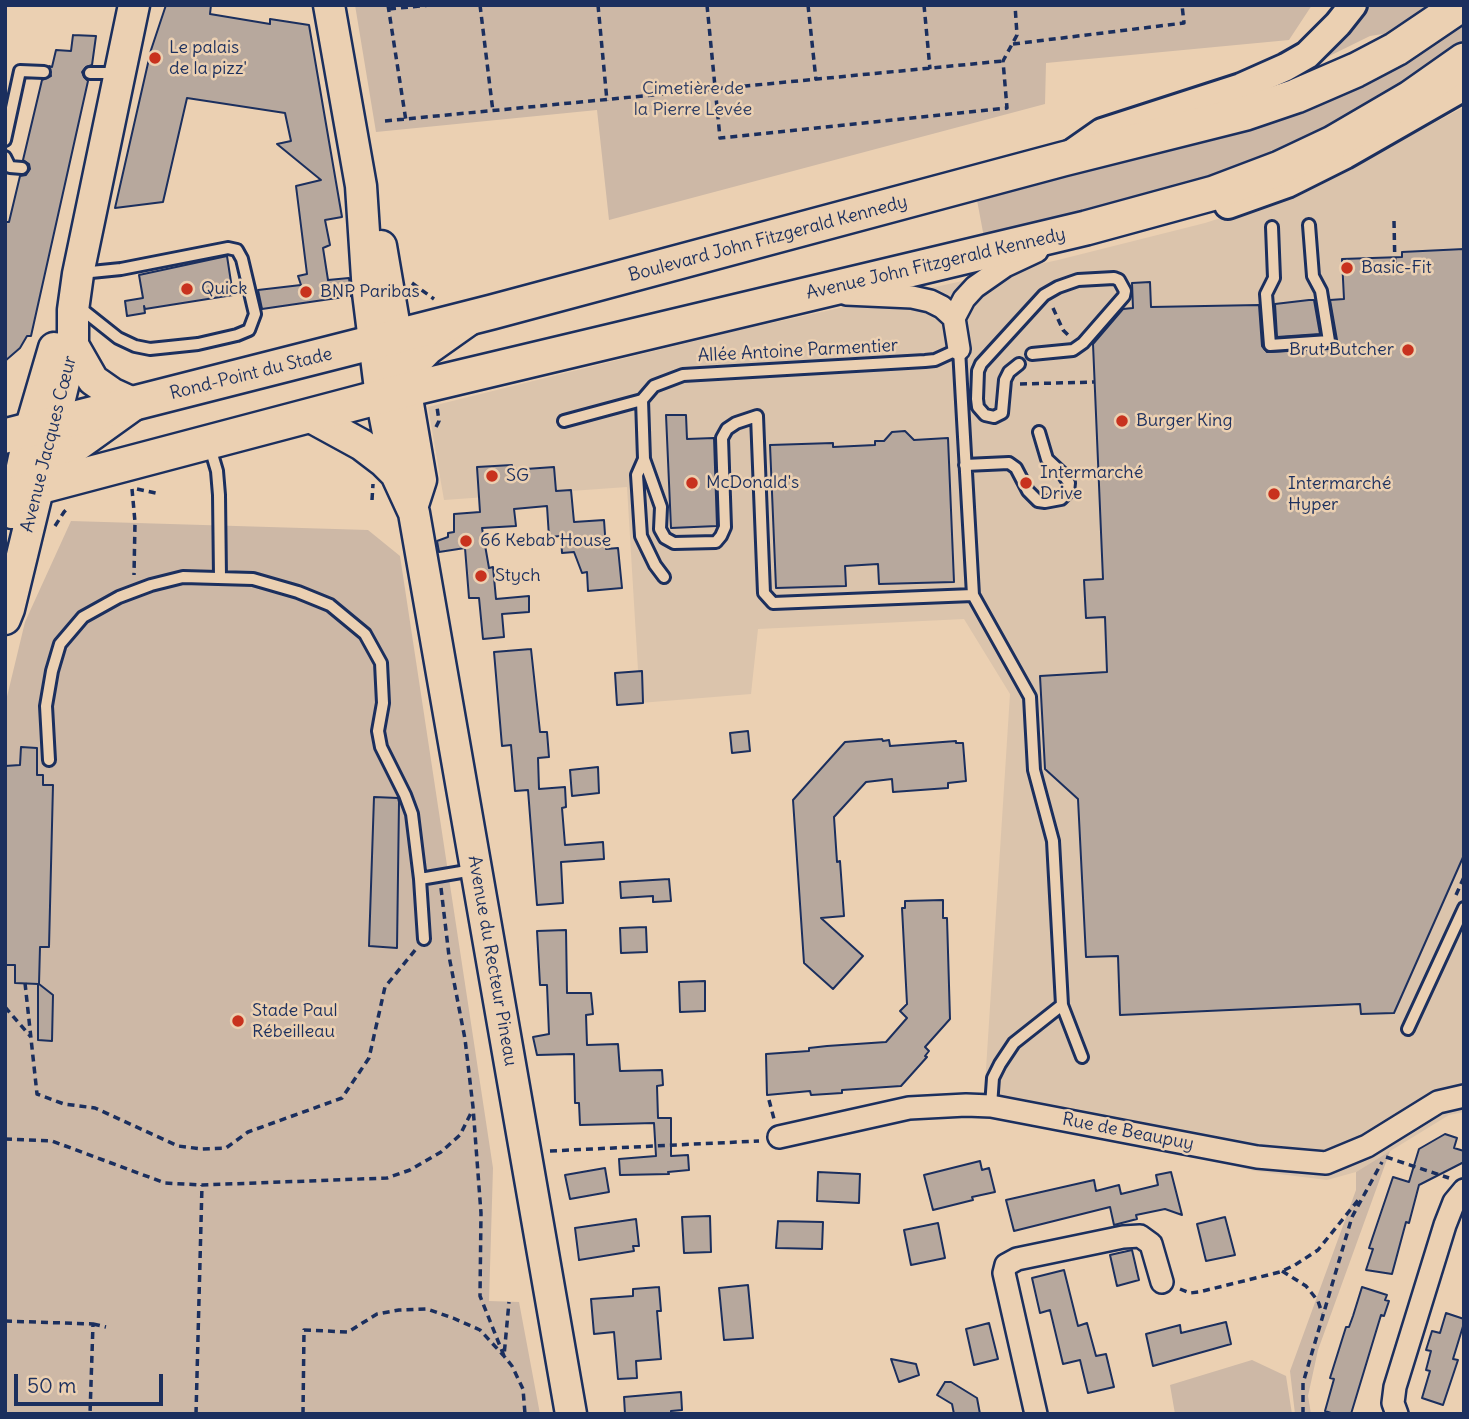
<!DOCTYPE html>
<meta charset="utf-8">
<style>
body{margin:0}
#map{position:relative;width:1469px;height:1419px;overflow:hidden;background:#ebd0b2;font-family:Delius,sans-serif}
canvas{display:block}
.frame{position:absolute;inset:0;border:7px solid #1b2f5e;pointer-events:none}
.scale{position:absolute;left:14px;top:1374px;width:149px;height:32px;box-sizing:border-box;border:4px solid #1b2f5e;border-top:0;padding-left:9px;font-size:21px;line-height:24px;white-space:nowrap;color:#1b2f5e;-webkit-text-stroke:5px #ebd0b2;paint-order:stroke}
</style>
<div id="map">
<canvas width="1469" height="1419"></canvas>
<div class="frame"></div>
<div class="scale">50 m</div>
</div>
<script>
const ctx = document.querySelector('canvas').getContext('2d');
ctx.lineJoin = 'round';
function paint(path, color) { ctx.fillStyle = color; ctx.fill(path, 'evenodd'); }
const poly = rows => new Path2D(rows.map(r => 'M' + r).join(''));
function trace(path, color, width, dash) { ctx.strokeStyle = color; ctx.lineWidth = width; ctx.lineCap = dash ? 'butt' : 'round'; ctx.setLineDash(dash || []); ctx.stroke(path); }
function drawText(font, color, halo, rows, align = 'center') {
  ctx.font = font + ' Delius,sans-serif'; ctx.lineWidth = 5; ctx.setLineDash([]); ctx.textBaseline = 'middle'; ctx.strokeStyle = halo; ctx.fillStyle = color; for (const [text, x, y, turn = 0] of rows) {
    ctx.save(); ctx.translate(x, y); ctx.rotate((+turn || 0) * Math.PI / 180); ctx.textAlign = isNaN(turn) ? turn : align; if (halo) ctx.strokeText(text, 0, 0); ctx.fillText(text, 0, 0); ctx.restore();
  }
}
const built = poly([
 [1464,107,1464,1112,1449,1115,1356,1172,1327,1180,1255,1171,1160,1148,983,1116,1010,694,964,619,758,629,751,694,640,703,627,487,444,500,428,407,735,331,1058,260,1205,223,1286,197,1338,174]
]);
const green = poly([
 [355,5,1312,5,1289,40,1046,63,1045,104,609,220,597,110,376,132],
 [1361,5,1433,5,1389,33,1370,36,1309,66],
 [1464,11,1464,50,1286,156,985,243,977,200,1028,178,1233,125],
 [71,521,368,530,400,556,493,1168,489,1301,519,1302,540,1414,5,1414,5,705,25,622],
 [1390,1151,1318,1350,1308,1396,1311,1414,1295,1414,1290,1371,1356,1190,1356,1172],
 [1252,1360,1286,1376,1292,1414,1175,1414,1170,1385]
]);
const building = poly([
 [166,5,211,5,210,14,270,24,270,19,309,25,342,217,325,220,330,245,323,248,328,280,349,278,351,296,262,309,258,290,301,285,298,276,307,274,296,186,321,180,277,144,291,141,285,113,187,98,163,202,115,208,151,50,166,5],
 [73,35,96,36,92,65,86,67,82,72,84,77,88,81,31,336,27,336,20,348,5,361,5,222,9,222,20,176,26,175,30,169,29,164,23,160,42,80,51,76,49,66,52,67,56,50,71,51,73,35],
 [1464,249,1464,855,1394,1013,1361,1014,1360,1004,1120,1015,1118,956,1086,957,1078,799,1045,769,1040,676,1107,672,1105,617,1086,618,1084,580,1103,579,1093,344,1123,309,1133,308,1132,283,1150,282,1151,307,1259,305,1262,346,1267,352,1330,349,1336,345,1337,340,1330,300,1344,299,1342,259,1402,257,1402,252,1464,249],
 [227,256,233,295,145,309,144,306,145,313,127,316,125,301,143,298,139,275,227,256],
 [1309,300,1314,300,1320,334,1277,337,1275,304,1309,300],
 [666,415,686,415,687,439,714,438,717,526,671,528,666,415],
 [905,431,914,440,948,438,954,582,879,584,878,564,845,566,846,586,776,588,770,445,833,443,833,447,875,445,875,441,884,441,892,432,905,431],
 [512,465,512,470,554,467,556,491,571,490,574,522,604,520,606,549,618,548,622,588,588,591,587,572,582,573,574,552,562,553,561,536,549,537,547,506,514,509,516,526,482,528,489,568,493,567,496,599,529,596,529,612,502,614,504,637,483,639,479,598,469,598,465,548,439,552,437,541,448,537,448,533,454,532,454,514,480,512,477,467,512,465],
 [531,649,540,732,547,732,549,757,538,758,539,789,565,787,566,807,562,808,565,845,603,842,604,859,561,862,563,903,537,905,528,790,515,791,511,745,502,746,494,652,531,649],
 [642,671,643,703,617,705,615,673,642,671],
 [748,731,750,751,732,753,730,733,748,731],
 [882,739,883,741,889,740,890,746,956,741,956,743,963,743,966,781,948,783,948,788,893,792,892,779,866,782,834,817,837,862,840,861,844,916,821,918,863,956,833,989,804,963,793,800,845,742,882,739],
 [21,747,37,748,37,775,43,775,43,785,53,785,49,947,40,947,39,984,53,995,52,1041,38,1040,38,984,15,983,15,965,5,965,5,766,20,765,21,747],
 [598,767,599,793,572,796,570,770,598,767],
 [374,797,398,798,399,802,397,948,369,946,374,797],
 [669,879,671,901,653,902,653,896,621,898,620,882,669,879],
 [943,900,943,918,947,918,950,1019,925,1047,929,1051,925,1056,927,1057,901,1086,842,1090,842,1093,811,1095,810,1091,767,1095,766,1054,809,1051,809,1048,827,1046,886,1042,907,1018,900,1011,907,1004,902,908,905,908,905,901,943,900],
 [646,927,647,952,621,953,620,928,646,927],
 [566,930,567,993,591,993,593,1014,586,1015,587,1045,618,1044,620,1071,662,1070,663,1085,657,1086,658,1118,671,1118,671,1156,688,1155,689,1170,668,1172,669,1174,620,1175,619,1159,656,1156,654,1123,580,1125,579,1103,575,1103,574,1054,537,1055,533,1037,549,1034,547,985,540,985,537,931,566,930],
 [705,981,705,1011,680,1012,679,982,705,981],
 [1445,1134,1457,1138,1454,1148,1464,1151,1464,1162,1419,1185,1409,1223,1406,1222,1392,1274,1366,1270,1373,1249,1369,1248,1393,1177,1409,1182,1419,1149,1445,1134],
 [980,1161,982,1170,989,1168,995,1192,972,1197,973,1200,933,1210,924,1175,980,1161],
 [605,1168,609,1192,570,1199,565,1175,605,1168],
 [818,1172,860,1174,859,1203,817,1201,818,1172],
 [1171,1172,1182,1215,1165,1209,1136,1215,1137,1219,1114,1225,1110,1207,1014,1231,1006,1200,1094,1180,1096,1191,1119,1185,1121,1194,1158,1185,1156,1175,1171,1172],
 [710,1216,711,1252,684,1253,682,1217,710,1216],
 [1225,1217,1235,1255,1206,1261,1197,1224,1225,1217],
 [636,1219,639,1246,633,1246,634,1251,579,1260,575,1228,636,1219],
 [778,1221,823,1222,822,1249,776,1248,778,1221],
 [938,1223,945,1258,911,1265,904,1230,938,1223],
 [1132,1250,1139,1280,1117,1286,1110,1255,1132,1250],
 [1064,1270,1078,1326,1087,1323,1096,1356,1106,1354,1114,1387,1088,1393,1080,1360,1063,1364,1050,1310,1040,1313,1032,1278,1064,1270],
 [748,1285,753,1338,724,1340,719,1288,748,1285],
 [659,1287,661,1311,657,1311,661,1359,636,1361,637,1378,618,1379,614,1332,594,1334,591,1299,633,1296,633,1289,659,1287],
 [1362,1287,1387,1295,1385,1300,1389,1301,1384,1316,1381,1315,1351,1414,1334,1414,1325,1411,1334,1379,1330,1378,1346,1327,1349,1327,1353,1316,1362,1287],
 [1446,1313,1464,1319,1464,1323,1453,1359,1458,1360,1443,1405,1422,1398,1430,1371,1426,1370,1431,1351,1426,1350,1432,1331,1440,1333,1446,1313],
 [1226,1322,1231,1344,1153,1366,1146,1334,1180,1325,1181,1333,1226,1322],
 [989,1323,998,1359,974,1365,966,1329,989,1323],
 [891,1359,916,1364,919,1375,899,1382,891,1359],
 [945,1382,951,1382,977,1398,980,1414,954,1414,952,1404,937,1395,945,1382],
 [681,1392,682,1410,671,1411,671,1414,625,1414,624,1397,681,1392]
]);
const path = poly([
 [388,5,406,121],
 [480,5,493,112],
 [598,5,607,101],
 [707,5,720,138,1007,108,1003,61,1017,35,1015,5],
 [808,5,816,80],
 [924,5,930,69],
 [389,9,430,5],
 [1013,44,1184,23,1182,5],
 [385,121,1003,61],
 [1394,221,1395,270],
 [412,283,434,299],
 [1053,308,1063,330,1070,337],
 [1020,384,1095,382],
 [436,427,439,421,437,407],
 [132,489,135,522,134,575],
 [137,489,160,494],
 [372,500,373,484],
 [55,526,64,512,69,507],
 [441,888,449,956,465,1039,473,1107,481,1213,480,1296,504,1356,509,1302],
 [1456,895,1464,877],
 [25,983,37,1094,64,1104,95,1108,178,1146,202,1149,226,1148,248,1132,342,1098,369,1058,385,987,416,949],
 [5,1007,31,1037],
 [769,1100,774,1119],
 [5,1139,52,1141,165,1183,202,1185,387,1178,410,1170,441,1152,460,1135,472,1111],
 [550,1151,759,1141],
 [1386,1157,1449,1178],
 [1282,1271,1306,1286,1318,1301,1322,1313],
 [1180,1289,1190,1293,1199,1292,1280,1272,1295,1265,1318,1250,1359,1199],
 [5,1321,93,1324,90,1414],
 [93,1324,106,1327],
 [196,1414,202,1185],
 [303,1414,304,1330,348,1332,377,1314,399,1310,427,1309,453,1318,480,1330,504,1356,512,1366,523,1389,525,1414],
 [1303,1414,1303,1383,1352,1217,1382,1162]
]);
const service = poly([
 [90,73,119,73],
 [5,140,20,71,44,72],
 [5,157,10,167,22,168],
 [1272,227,1274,278,1266,294,1270,345,1329,341,1321,291,1313,276,1309,225],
 [79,307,118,338,135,346,150,349,198,344,237,335,249,330,255,314,242,259,237,250,228,248,121,269,81,273],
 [1019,364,1009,372,1005,380,1002,413,994,417,985,415,978,407,977,399,978,371,981,364,1044,295,1058,287,1078,280,1114,278,1119,280,1125,291,1124,296,1083,343,1073,350,1032,354],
 [642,400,644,459,661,507,660,529,665,538,674,543,716,542,721,536,725,527,722,438,727,429,736,423,757,416,764,593,773,603,973,595],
 [564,421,642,400,654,386,683,375,925,361,935,360,959,349,973,595,1030,697,1034,770,1053,841,1062,1005,1082,1057],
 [209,444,217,471,219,495,220,577],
 [644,459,637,475,641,536,655,565,664,577],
 [965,465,1009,463,1016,468,1028,491,1038,501,1045,502,1061,499,1068,492,1069,483,1063,474,1047,459,1039,432],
 [49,760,46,706,52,671,60,644,83,617,119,597,151,585,183,577,253,579,298,592,330,605,365,634,381,663,383,703,378,731,381,747,405,795,412,814,420,879,473,870],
 [420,879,424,939],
 [1408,1029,1464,908],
 [991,1106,993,1078,1000,1064,1014,1043,1062,1005]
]);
const minor = poly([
 [846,294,912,297,930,301,942,307,954,318,959,349],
 [954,318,964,299,975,287,1005,266,1037,251],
 [779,1137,909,1108,966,1105,991,1106,1257,1157,1326,1163,1367,1146,1438,1102,1464,1096],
 [1036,1414,1004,1273,1006,1265,1017,1259,1123,1237,1140,1236,1151,1244,1162,1282],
 [1397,1414,1393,1403,1395,1387,1445,1225,1454,1202,1464,1190]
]);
const tertiary = poly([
 [1072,153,1102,132,1241,87,1286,67,1307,55,1338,24,1353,5],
 [1228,205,1287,184,1345,155,1464,87]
]);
const secondary = poly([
 [329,5,361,186,368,293,381,397,396,474,414,513,571,1414],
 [381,246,421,480,412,508],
 [73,345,93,380,113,394,135,404],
 [393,385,428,349,469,320],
 [309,416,362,445,383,461,396,474],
 [36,475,135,404],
 [12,513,30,430,54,348],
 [5,619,9,609,73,345,73,310,78,274,134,5]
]);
const primary = poly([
 [5,436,492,312,1063,159,1246,113,1296,96,1356,70,1396,49,1461,5],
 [5,496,406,390,1086,228,1214,193,1280,168,1333,143,1410,98,1464,60]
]);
const markers = [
 [155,58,7,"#c8321e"],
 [1347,268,7,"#c8321e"],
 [187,289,7,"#c8321e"],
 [306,292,7,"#c8321e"],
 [1408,350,7,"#c8321e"],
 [1122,421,7,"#c8321e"],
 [492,476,7,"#c8321e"],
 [692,483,7,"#c8321e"],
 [1026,483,7,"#c8321e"],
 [1274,494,7,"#c8321e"],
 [466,541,7,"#c8321e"],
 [481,576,7,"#c8321e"],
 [238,1021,7,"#c8321e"]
];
const poiNames = [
 ["Le palais",169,48],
 ["de la pizz'",169,69],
 ["Basic-Fit",1361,268],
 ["Quick",201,289],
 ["BNP Paribas",320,292],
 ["Brut Butcher",1394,350,"right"],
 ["Burger King",1136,421],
 ["Intermarché",1040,473],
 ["Drive",1040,494],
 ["SG",506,476],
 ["McDonald's",706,483],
 ["Intermarché",1288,484],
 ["Hyper",1288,505],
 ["66 Kebab House",480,541],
 ["Stych",495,576],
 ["Stade Paul",252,1011],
 ["Rébeilleau",252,1032]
];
const parkNames = [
 ["Cimetière de",693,89],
 ["la Pierre Levée",693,110]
];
const streetNames = [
 ["Boulevard John Fitzgerald Kennedy",768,239,-15],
 ["Avenue John Fitzgerald Kennedy",936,264,-13],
 ["Allée Antoine Parmentier",798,351,-3],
 ["Rond-Point du Stade",251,374,-14],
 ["Avenue Jacques Cœur",49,444,-76],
 ["Avenue du Recteur Pineau",492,961,80],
 ["Rue de Beaupuy",1128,1132,11]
];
paint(built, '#dbc4ac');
paint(green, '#cdb8a6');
paint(building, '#b7a89d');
trace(building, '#1b2f5e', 2);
trace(service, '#1b2f5e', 16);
trace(minor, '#1b2f5e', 26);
trace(tertiary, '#1b2f5e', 32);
trace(secondary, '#1b2f5e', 35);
trace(primary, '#1b2f5e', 38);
trace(path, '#1b2f5e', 3.5, [7, 5]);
trace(service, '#ebd0b2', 10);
trace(minor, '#ebd0b2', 21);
trace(tertiary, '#ebd0b2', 26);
trace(secondary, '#ebd0b2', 30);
trace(primary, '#ebd0b2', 33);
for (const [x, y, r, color] of markers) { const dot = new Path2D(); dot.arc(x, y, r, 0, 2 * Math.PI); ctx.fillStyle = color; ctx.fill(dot); trace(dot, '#ebd0b2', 2.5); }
drawText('18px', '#1b2f5e', '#ebd0b2', poiNames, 'left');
drawText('18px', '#2d3d65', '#ebd0b2', parkNames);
drawText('18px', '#1b2f5e', '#ebd0b2', streetNames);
</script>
